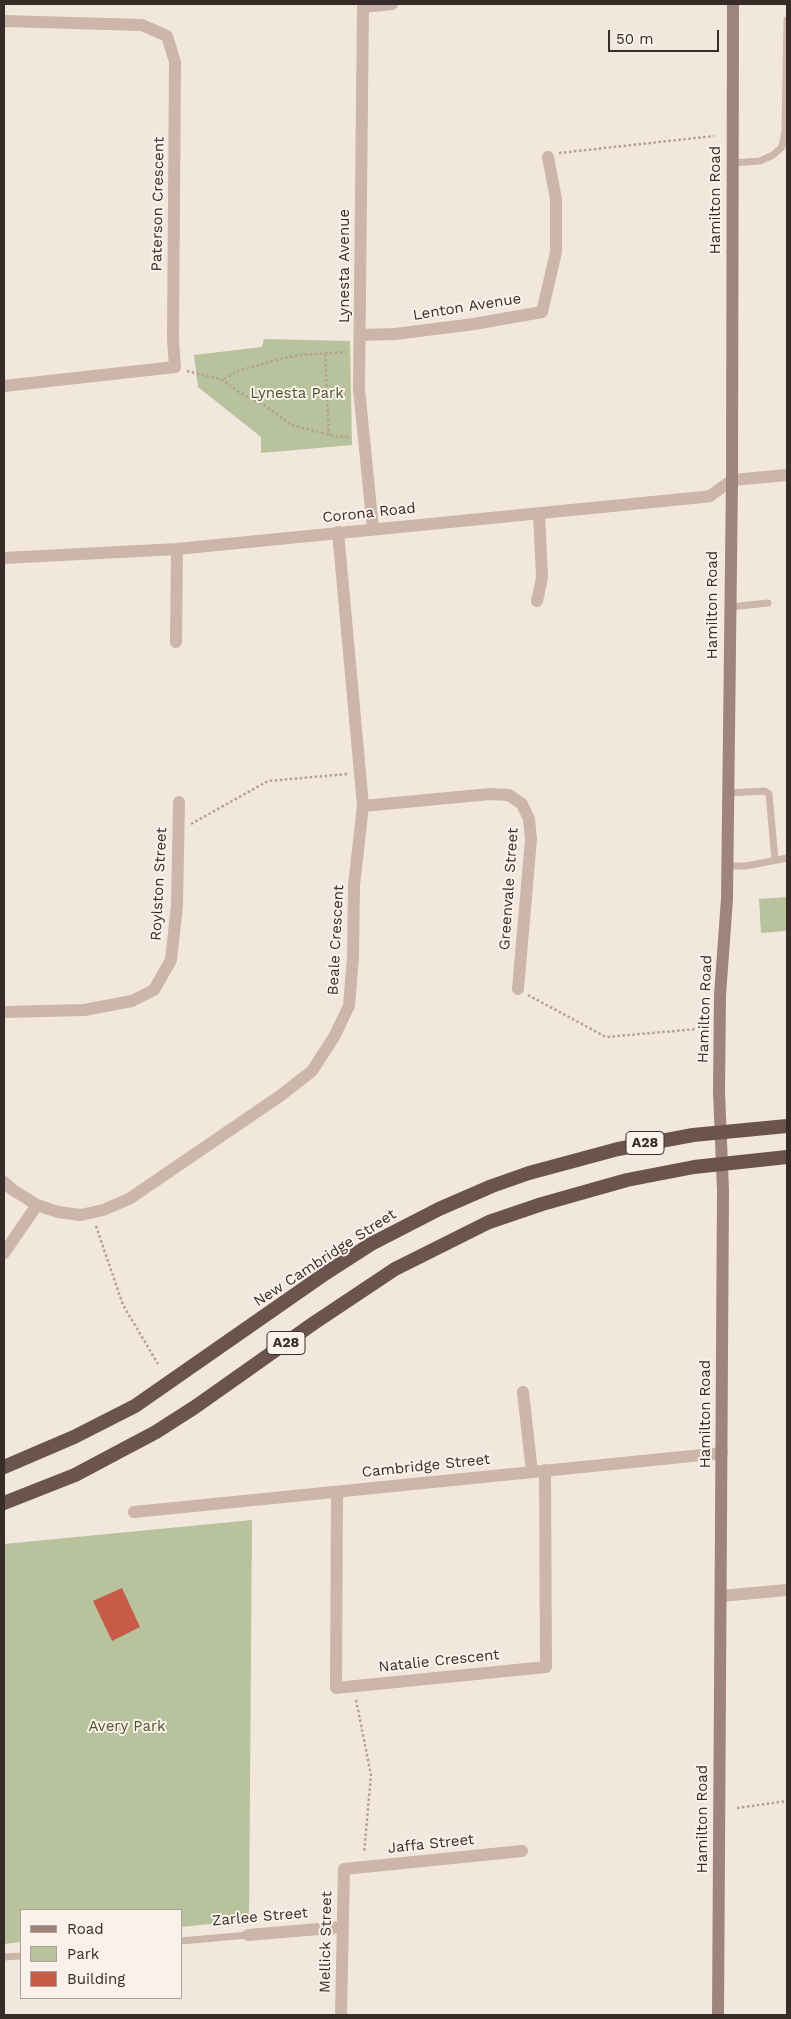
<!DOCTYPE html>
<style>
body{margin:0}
#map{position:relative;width:791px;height:2019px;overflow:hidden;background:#f2e7dd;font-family:"Work Sans",sans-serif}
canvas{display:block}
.frame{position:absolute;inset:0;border:5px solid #382c29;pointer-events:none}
.legend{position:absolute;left:20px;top:1909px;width:162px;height:90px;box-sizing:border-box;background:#faf1ea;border:1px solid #aca29d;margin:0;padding:6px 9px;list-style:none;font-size:15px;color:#382c29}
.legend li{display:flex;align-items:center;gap:10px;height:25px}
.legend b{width:25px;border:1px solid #aca29d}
.scale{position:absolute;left:608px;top:30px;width:111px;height:22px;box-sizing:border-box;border:2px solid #382c29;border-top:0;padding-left:6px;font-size:15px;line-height:18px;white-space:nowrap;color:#382c29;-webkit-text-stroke:4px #faf1ea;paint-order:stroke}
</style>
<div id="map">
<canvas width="791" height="2019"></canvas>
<div class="frame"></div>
<ul class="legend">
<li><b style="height:6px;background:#9e847a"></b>Road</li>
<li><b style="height:14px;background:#b8c29d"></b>Park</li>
<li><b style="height:14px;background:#c65c47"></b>Building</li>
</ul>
<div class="scale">50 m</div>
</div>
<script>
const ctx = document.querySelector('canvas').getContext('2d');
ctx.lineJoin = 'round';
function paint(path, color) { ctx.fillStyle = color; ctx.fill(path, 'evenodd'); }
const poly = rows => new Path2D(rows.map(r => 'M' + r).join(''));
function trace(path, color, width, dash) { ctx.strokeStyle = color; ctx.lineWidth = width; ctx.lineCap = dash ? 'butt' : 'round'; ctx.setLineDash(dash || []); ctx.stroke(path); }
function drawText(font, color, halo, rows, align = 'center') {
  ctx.font = font + ' "Work Sans",sans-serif'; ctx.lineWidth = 4; ctx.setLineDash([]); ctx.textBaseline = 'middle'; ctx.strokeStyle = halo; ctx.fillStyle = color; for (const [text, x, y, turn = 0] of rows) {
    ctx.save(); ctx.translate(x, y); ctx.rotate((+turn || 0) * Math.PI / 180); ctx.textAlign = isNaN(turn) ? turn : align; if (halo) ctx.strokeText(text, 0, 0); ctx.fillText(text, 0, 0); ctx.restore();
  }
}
const green = poly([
 [264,339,350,341,352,445,261,453,261,437,198,387,194,355,262,347],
 [787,897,787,931,761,933,759,899],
 [252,1520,249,1920,181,1927,181,1910,21,1910,21,1942,4,1944,4,1544]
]);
const building = poly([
 [122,1588,140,1627,112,1641,93,1601]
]);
const path = poly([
 [559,153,714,136],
 [325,354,329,435],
 [187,371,223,380,240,393,266,406,291,425,338,437,350,437],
 [224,379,238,371,276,360,300,355,346,352],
 [191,824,268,781,347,774],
 [528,995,606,1037,697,1029],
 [96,1226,123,1305,158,1364],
 [356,1700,371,1775,364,1853],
 [737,1808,787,1801]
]);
const service = poly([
 [732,163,760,161,773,155,782,147,785,132,787,20],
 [730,607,768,603],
 [728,793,765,791,769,794,775,860],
 [727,866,746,866,787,858],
 [181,1941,248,1935],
 [4,1957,21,1956]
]);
const minor = poly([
 [363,4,359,389,373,529],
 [363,7,392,4],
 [4,21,142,25,167,36,175,62,173,339,175,367,4,386],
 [360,335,395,334,474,324,542,312,556,252,556,199,548,157],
 [4,558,177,549,703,497,710,496,732,480,787,475],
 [537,601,542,578,539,513],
 [176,642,177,549],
 [363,806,490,794,509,795,522,804,529,819,531,839,518,989],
 [4,1012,84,1010,132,1001,154,990,171,960,177,905,179,802],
 [4,1182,13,1190,37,1205,58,1212,81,1215,103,1210,129,1199,280,1096,312,1071,334,1037,349,1006,353,956,354,885,363,806,338,532],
 [4,1253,37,1205],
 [523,1392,532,1472],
 [337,1492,336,1688,546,1667,545,1470],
 [134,1512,722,1453],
 [721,1596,787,1590],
 [248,1935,342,1927],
 [341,2015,344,1869,522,1851]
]);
const secondary = poly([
 [718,2015,723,1190,719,1092,720,995,727,899,732,480,733,4]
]);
const trunk = poly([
 [4,1467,74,1437,135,1406,326,1273,371,1244,439,1209,492,1186,529,1173,618,1149,693,1135,787,1126],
 [4,1503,75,1475,156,1432,195,1407,314,1323,395,1269,489,1222,542,1204,627,1180,694,1167,787,1157]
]);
const shields = [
 [645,1143,38],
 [286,1343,38]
];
const shieldNames = [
 ["A28",645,1143],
 ["A28",286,1343]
];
const streetNames = [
 ["Hamilton Road",716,200,-90],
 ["Paterson Crescent",158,204,-89],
 ["Lynesta Avenue",345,266,-90],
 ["Lenton Avenue",467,307,-9],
 ["Corona Road",369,513,-6],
 ["Hamilton Road",713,605,-90],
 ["Roylston Street",159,884,-87],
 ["Greenvale Street",509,889,-86],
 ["Beale Crescent",336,940,-87],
 ["Hamilton Road",705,1009,-88],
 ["New Cambridge Street",325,1258,-33],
 ["Hamilton Road",706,1414,-90],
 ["Cambridge Street",426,1466,-6],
 ["Natalie Crescent",439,1661,-6],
 ["Hamilton Road",703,1819,-90],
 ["Jaffa Street",431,1844,-6],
 ["Zarlee Street",260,1917,-5],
 ["Mellick Street",326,1942,-89]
];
const parkNames = [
 ["Lynesta Park",297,394],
 ["Avery Park",127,1727]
];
paint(green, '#b8c29d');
paint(building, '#c65c47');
trace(path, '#b69f93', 2.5, [2.5, 2.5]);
trace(service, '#cbb6a9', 7);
trace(minor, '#cbb6a9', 12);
trace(secondary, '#9e847a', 12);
trace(trunk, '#6a544d', 14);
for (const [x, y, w] of shields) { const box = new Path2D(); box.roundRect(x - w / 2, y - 11.5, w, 23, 4); ctx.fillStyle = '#faf1ea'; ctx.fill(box); trace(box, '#382c29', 1); }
drawText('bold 14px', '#382c29', null, shieldNames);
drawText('15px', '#382c29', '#faf1ea', streetNames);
drawText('15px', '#4a562c', '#faf1ea', parkNames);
</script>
